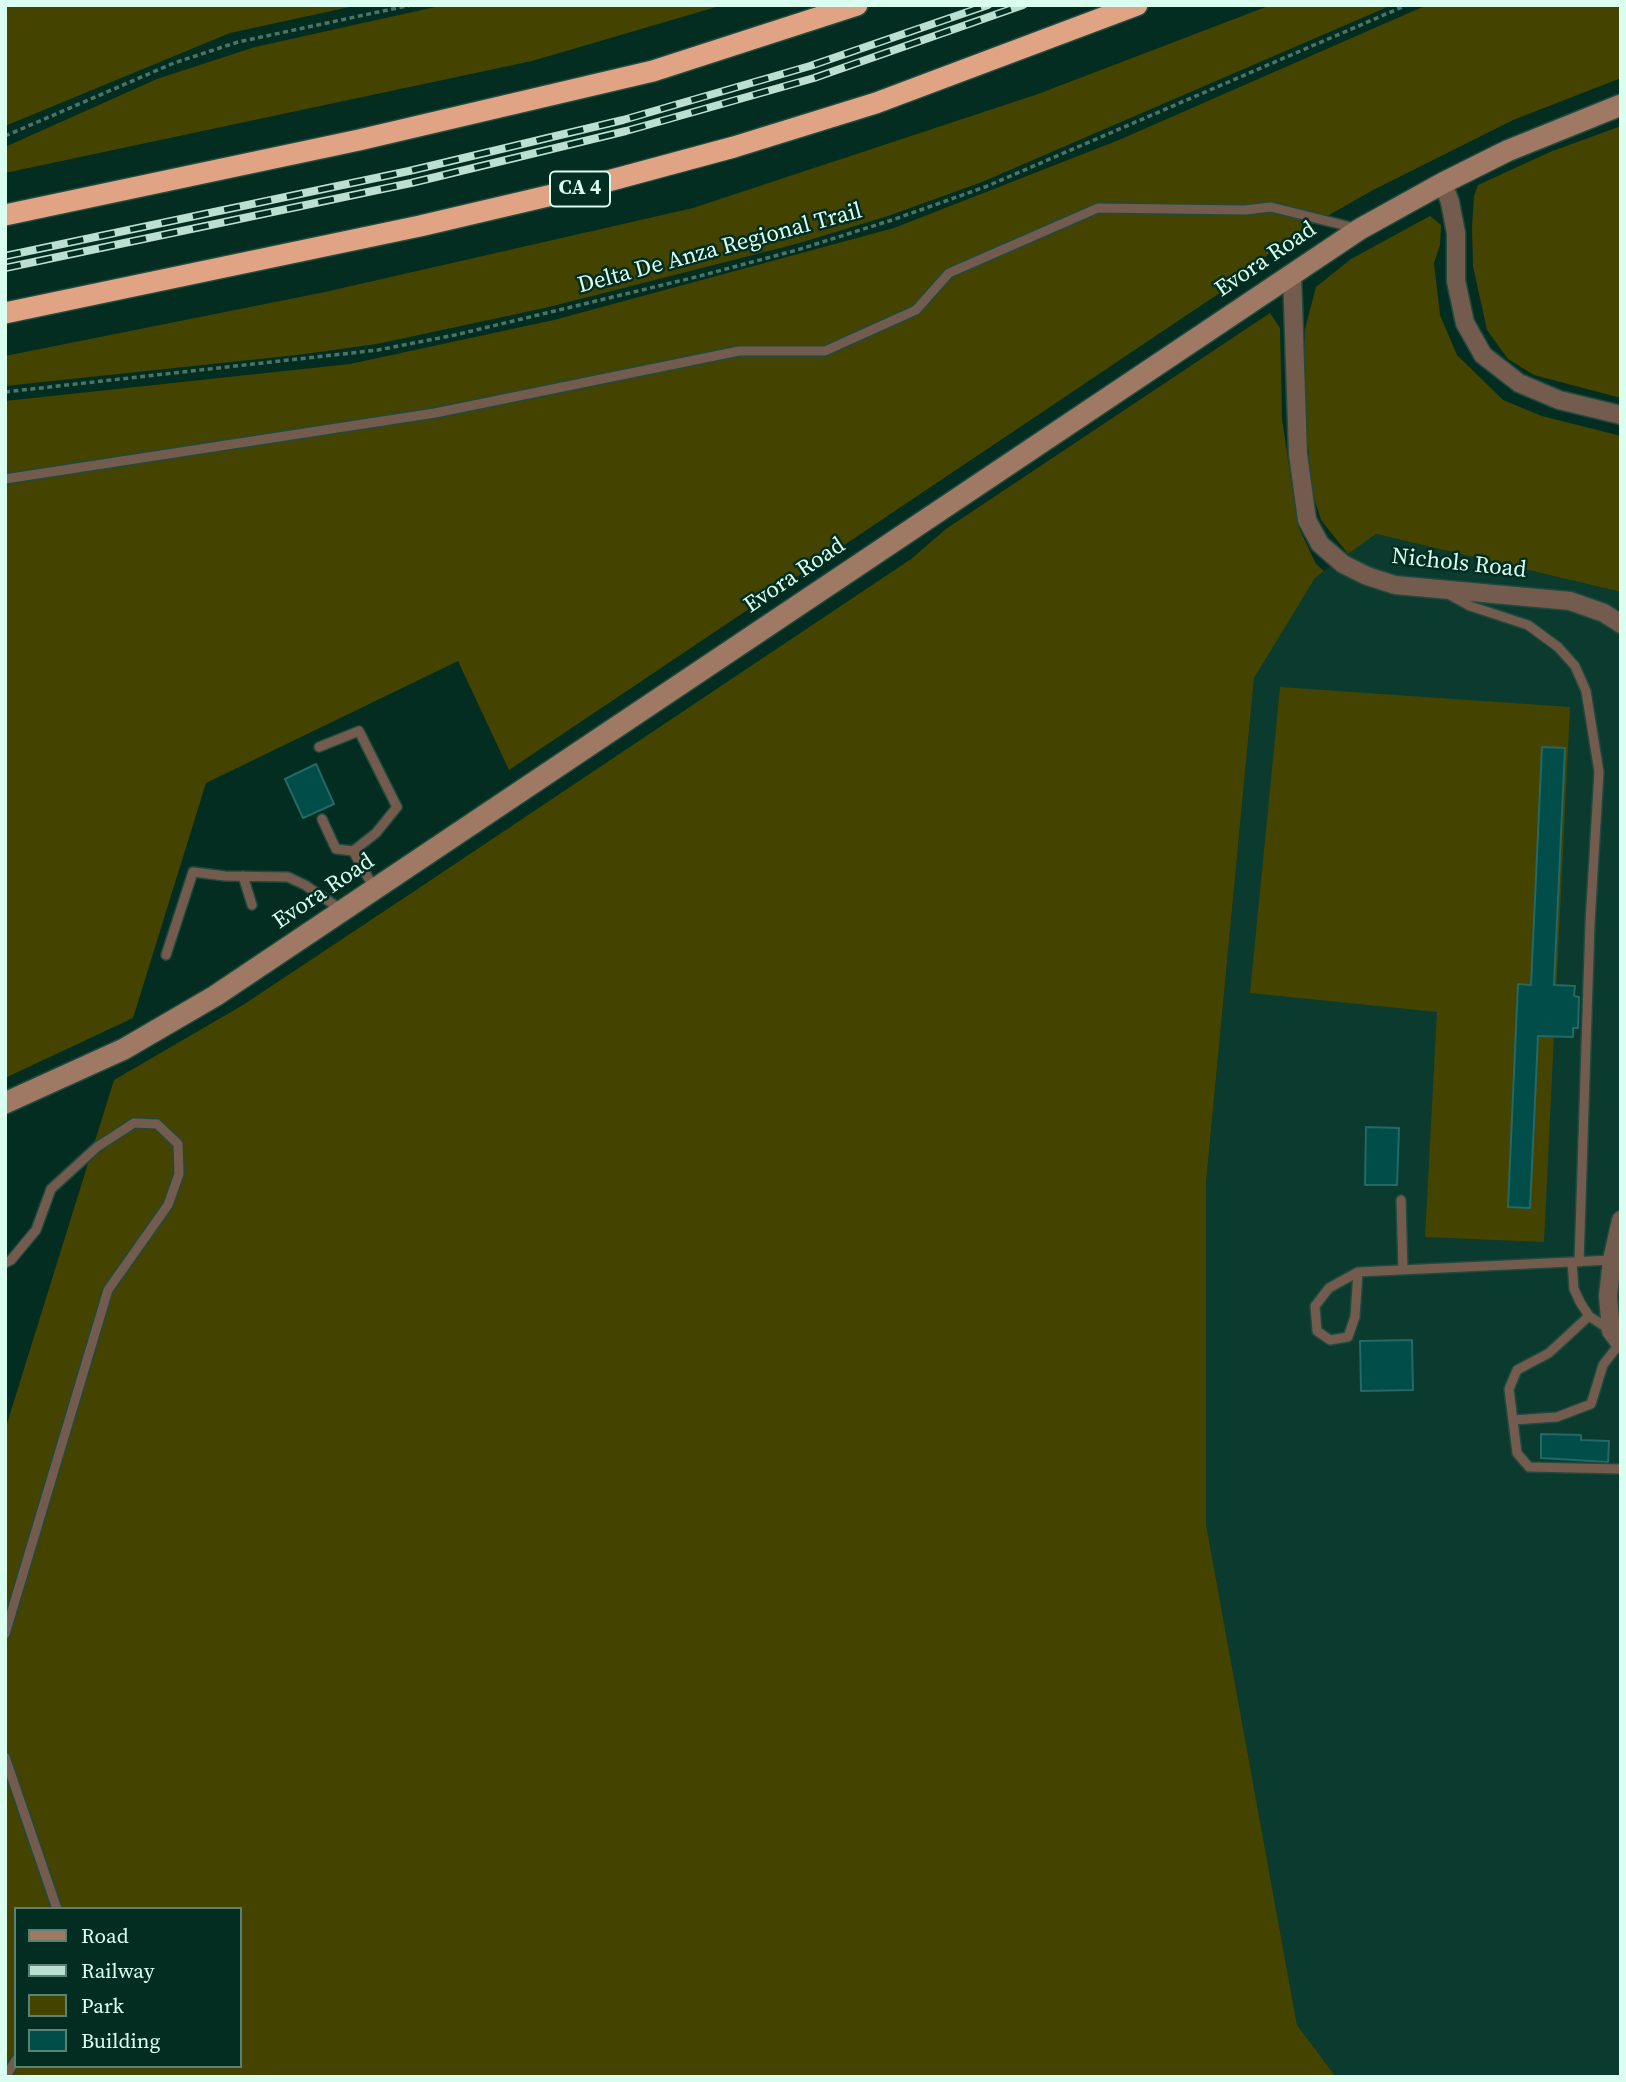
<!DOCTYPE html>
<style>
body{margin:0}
#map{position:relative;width:1626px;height:2082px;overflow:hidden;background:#032d21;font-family:"Source Serif 4",serif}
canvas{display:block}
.frame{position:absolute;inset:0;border:7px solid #dafef0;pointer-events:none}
.legend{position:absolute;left:14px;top:1907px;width:228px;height:161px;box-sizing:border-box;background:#032d21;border:2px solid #598174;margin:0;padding:9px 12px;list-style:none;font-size:21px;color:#dafef0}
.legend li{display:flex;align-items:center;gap:14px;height:35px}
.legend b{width:35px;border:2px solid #598174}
</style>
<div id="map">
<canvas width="1626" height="2082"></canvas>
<div class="frame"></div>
<ul class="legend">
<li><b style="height:9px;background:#9f7964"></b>Road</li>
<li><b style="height:9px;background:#bbe0d2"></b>Railway</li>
<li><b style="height:19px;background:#440"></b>Park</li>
<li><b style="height:19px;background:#004d4a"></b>Building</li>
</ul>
</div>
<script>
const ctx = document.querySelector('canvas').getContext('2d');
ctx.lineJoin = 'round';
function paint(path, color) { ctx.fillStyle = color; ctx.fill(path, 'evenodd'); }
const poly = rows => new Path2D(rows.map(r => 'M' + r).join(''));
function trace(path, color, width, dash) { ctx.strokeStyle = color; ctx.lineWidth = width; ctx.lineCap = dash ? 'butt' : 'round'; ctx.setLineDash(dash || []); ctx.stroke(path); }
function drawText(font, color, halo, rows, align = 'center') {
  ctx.font = font + ' "Source Serif 4",serif'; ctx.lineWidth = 5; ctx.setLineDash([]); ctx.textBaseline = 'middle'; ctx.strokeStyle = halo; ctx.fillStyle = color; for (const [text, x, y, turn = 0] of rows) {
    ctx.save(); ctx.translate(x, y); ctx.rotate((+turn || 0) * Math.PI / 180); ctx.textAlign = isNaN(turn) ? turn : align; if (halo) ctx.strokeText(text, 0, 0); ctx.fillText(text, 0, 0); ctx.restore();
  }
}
const built = poly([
 [1376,534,1621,592,1621,2077,1336,2077,1297,2025,1206,1524,1206,1183,1254,678,1315,577]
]);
const green = poly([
 [5,5,359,5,230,33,5,126],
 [444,5,723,5,532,61,5,173,5,147,157,79,255,47],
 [1271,5,1392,5,982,182,888,216,796,244,549,307,377,344,297,355,5,386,5,356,325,292,693,208,1038,94],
 [1427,5,1621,5,1621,78,1513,120,1373,190,1280,243,1242,278,509,770,458,661,206,783,133,1018,5,1078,5,401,350,364,554,320,894,228,1119,140],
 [1621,126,1621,398,1534,375,1508,359,1487,330,1473,266,1472,228,1474,196,1478,185,1550,152],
 [1430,216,1441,225,1440,245,1434,263,1440,315,1457,355,1503,400,1542,416,1621,436,1621,592,1376,534,1348,554,1321,520,1311,488,1305,401,1305,329,1316,287,1351,259],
 [1270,313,1280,328,1282,419,1298,526,1316,564,1324,571,1315,578,1254,678,1206,1183,1206,1524,1297,2025,1336,2077,5,2077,5,1430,114,1080,243,1005,419,888,911,559,946,529],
 [16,1909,240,1909,240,2066,16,2066],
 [1280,687,1570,707,1544,1242,1425,1237,1437,1012,1250,993]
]);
const building = poly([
 [1542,747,1565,748,1554,985,1575,986,1574,996,1579,997,1578,1028,1573,1028,1573,1037,1538,1036,1530,1208,1508,1207,1518,984,1531,985,1542,747],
 [316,764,334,804,303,818,285,779,316,764],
 [1366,1127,1399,1128,1397,1185,1365,1185,1366,1127],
 [1412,1340,1413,1390,1361,1391,1360,1341,1412,1340],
 [1541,1434,1581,1435,1581,1440,1609,1441,1608,1462,1541,1458,1541,1434]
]);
const path = poly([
 [5,136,174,63,238,42,411,5],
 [5,392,378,350,455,335,696,277,797,250,892,220,985,187,1407,5]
]);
const lane = poly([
 [5,479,435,413,739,351,825,351,916,310,949,273,1098,208,1245,210,1271,207,1355,228],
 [1450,595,1470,606,1528,625,1558,647,1575,666,1586,691,1599,772,1590,923,1579,1262],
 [319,747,359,731,397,807,376,833,353,851],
 [322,819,336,849,353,851,374,888],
 [243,876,252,905],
 [166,955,193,872,225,876,288,877,305,885,342,910],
 [1401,1200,1403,1270],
 [1572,1262,1574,1289,1580,1302,1589,1316,1610,1330],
 [5,1263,11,1260,36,1230,51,1189,97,1147,134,1123,157,1124,178,1144,179,1174,168,1205,108,1290,5,1634],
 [1358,1272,1355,1317,1348,1337,1330,1340,1317,1331,1315,1306,1329,1288,1358,1272,1612,1260],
 [1589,1316,1549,1353,1517,1370,1509,1389,1517,1453,1529,1467,1621,1469],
 [1513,1420,1557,1417,1591,1404,1603,1365,1620,1343],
 [5,1757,57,1909],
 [5,2077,16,2060]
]);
const street = poly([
 [1443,183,1450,202,1456,233,1456,281,1465,323,1483,355,1519,383,1559,400,1621,415],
 [1292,274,1298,454,1307,520,1320,544,1343,564,1367,576,1395,585,1570,601,1604,613,1621,624],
 [1621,1220,1612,1260,1608,1296,1611,1331,1621,1344]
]);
const secondary = poly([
 [5,1103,124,1049,215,996,1360,229,1443,183,1507,151,1621,105]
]);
const highway = poly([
 [5,215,359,140,653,71,857,5],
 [5,313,420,226,582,188,734,147,876,103,1137,5]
]);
const rail = poly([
 [5,256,409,171,623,120,810,66,988,5],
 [5,268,411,183,626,131,814,78,1023,5]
]);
const shields = [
 [580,189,60]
];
const shieldNames = [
 ["CA 4",580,189]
];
const streetNames = [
 ["Delta De Anza Regional Trail",720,249,-15],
 ["Evora Road",1266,260,-34],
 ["Nichols Road",1459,564,6],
 ["Evora Road",795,576,-34],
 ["Evora Road",324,892,-34]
];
paint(built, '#0a3b2e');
paint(green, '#440');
paint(building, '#004d4a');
trace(building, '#256864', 2);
trace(lane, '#214a3e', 12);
trace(street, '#214a3e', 21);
trace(secondary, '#214a3e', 24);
trace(highway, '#214a3e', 24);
trace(path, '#4b7366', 3.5, [5, 3.5]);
trace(lane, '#735b4e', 9);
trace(street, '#735b4e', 18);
trace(secondary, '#9f7964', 21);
trace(highway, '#e0a484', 21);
trace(rail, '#bbe0d2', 8);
trace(rail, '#032d21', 5, [16]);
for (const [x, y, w] of shields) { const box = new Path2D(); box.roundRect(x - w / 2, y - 17.5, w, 35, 5); ctx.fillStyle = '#032d21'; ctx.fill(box); trace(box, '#dafef0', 2); }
drawText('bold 21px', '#dafef0', null, shieldNames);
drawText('23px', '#dafef0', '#032d21', streetNames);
</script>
